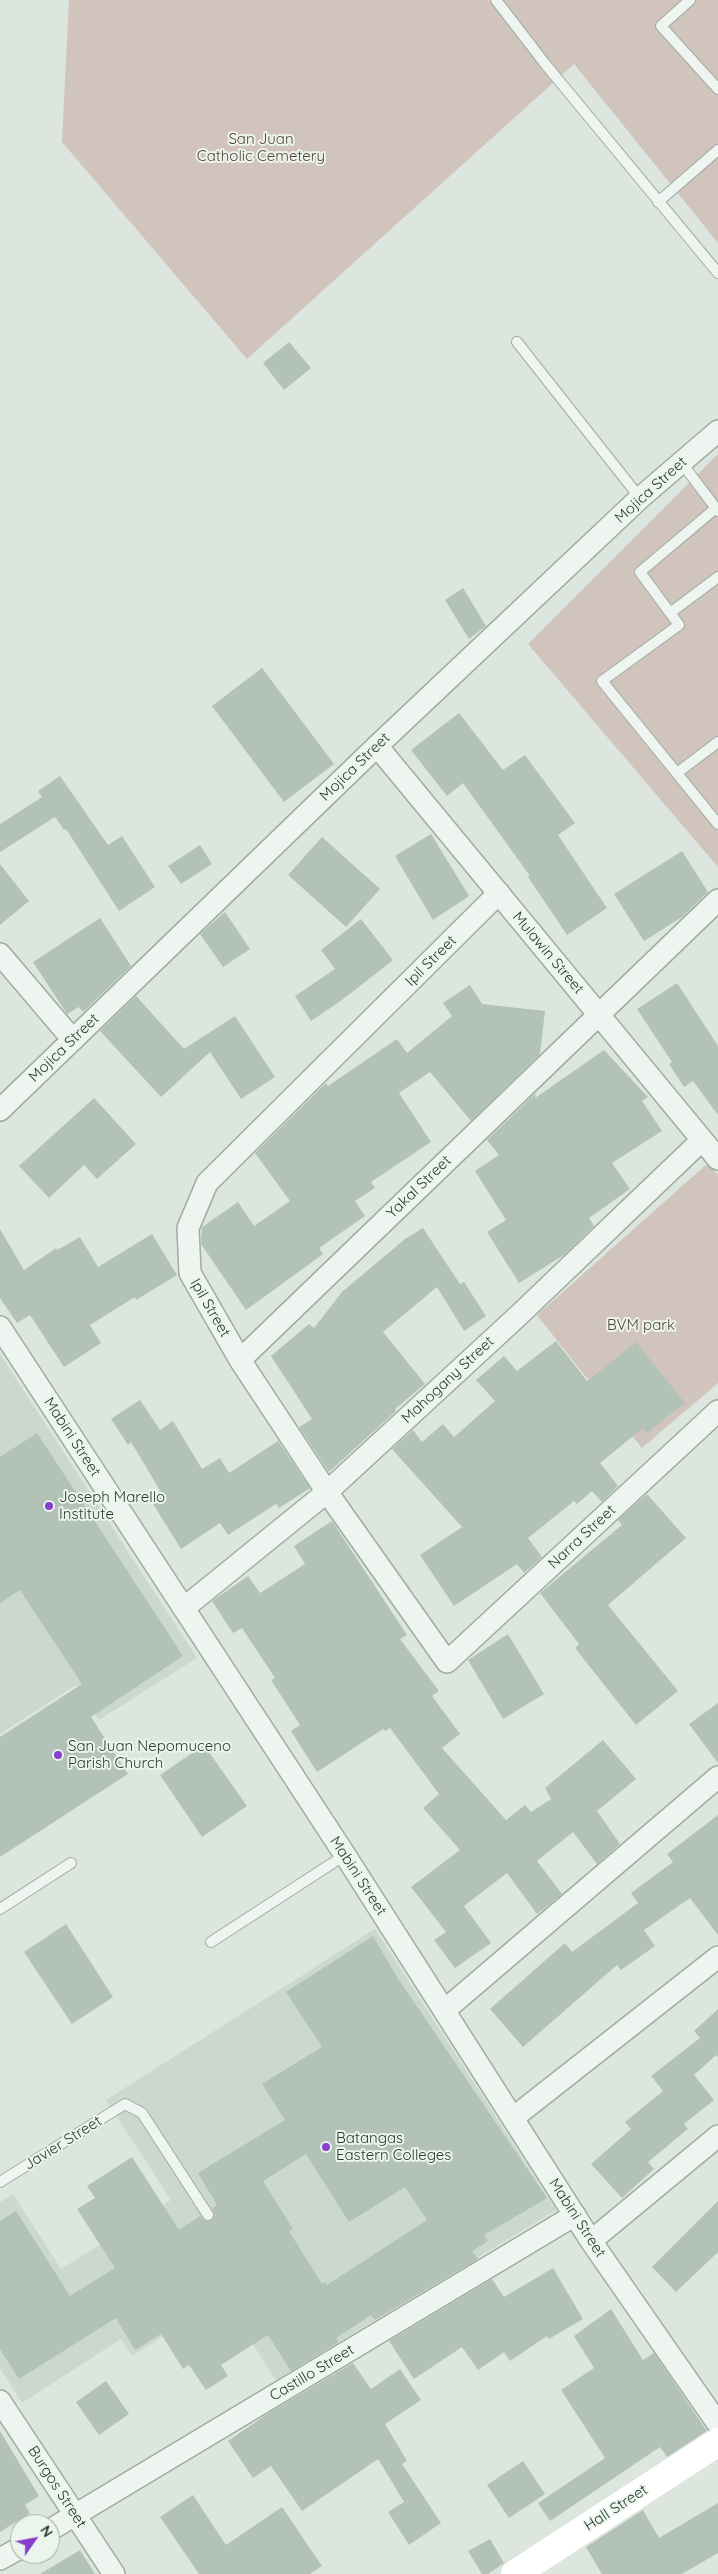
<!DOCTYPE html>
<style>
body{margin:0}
#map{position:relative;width:718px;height:2574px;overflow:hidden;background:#dce6de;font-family:Quicksand,sans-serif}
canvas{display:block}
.north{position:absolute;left:10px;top:2514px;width:50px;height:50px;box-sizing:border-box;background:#ebf4ed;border:1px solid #9caaa0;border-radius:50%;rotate:57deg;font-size:14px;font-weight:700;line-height:20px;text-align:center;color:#263c2c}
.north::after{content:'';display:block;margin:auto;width:18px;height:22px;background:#863fcc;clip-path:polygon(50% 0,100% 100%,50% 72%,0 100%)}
</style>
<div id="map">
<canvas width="718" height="2574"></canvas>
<div class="north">N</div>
</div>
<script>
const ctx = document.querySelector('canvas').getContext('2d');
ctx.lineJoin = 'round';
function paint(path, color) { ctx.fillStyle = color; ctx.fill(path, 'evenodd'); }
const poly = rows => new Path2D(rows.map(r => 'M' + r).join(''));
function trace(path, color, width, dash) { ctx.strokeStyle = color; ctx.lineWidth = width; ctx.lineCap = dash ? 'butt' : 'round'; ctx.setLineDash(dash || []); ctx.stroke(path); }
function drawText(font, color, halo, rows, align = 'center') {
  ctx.font = font + ' Quicksand,sans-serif'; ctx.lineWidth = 4; ctx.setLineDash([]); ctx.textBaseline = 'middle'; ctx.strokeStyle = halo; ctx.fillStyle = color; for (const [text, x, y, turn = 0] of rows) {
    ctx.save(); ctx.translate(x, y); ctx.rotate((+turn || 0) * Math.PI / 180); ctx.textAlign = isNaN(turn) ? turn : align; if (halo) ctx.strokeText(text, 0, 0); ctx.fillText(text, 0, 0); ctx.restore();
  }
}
const built = poly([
 [0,1354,197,1658,99,1720,76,1685,0,1734],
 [375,1929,556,2210,276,2380,223,2298,132,2356,121,2339,22,2403,0,2368,0,2202,13,2194,61,2269,171,2200,106,2100]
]);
const green = poly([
 [69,0,718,0,718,243,574,64,247,359,62,142],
 [718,454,718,867,528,644],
 [708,1163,718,1175,718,1383,642,1448,537,1315]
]);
const building = poly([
 [289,342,311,368,284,390,263,363],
 [463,588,486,626,469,639,445,600],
 [262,668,334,764,284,802,212,706],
 [459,713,503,770,525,755,575,823,558,835,607,908,567,935,528,877,530,876,463,783,447,796,411,750],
 [60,776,108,845,122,836,155,887,119,911,66,829,64,830,55,817,0,852,0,824,42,797,38,791],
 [431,834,469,896,433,920,395,856],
 [322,837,380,889,346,927,288,875],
 [200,845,212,864,181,884,168,866],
 [682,851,708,892,682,917,644,941,614,894],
 [0,864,29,901,0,925],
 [225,912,250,949,223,967,200,934],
 [100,918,131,966,83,1012,79,1007,67,1014,33,962],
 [361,919,393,960,342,1000,311,1021,295,996,335,969,321,950],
 [677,983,718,1046,718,1115,693,1081,684,1087,669,1064,672,1062,637,1009],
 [470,985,482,1004,545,1011,540,1054,471,1121,430,1072,399,1093,431,1142,371,1182,375,1188,355,1201,365,1216,319,1248,323,1254,246,1310,201,1244,202,1227,238,1202,254,1226,290,1201,255,1153,326,1083,328,1086,397,1039,407,1053,452,1016,443,1003],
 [136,996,184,1049,235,1016,275,1077,241,1099,210,1052,161,1097,100,1031],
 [604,1050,648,1097,642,1101,662,1131,612,1163,630,1189,589,1218,594,1226,564,1255,519,1283,487,1232,506,1220,475,1171,499,1155,487,1140,536,1093,535,1098],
 [94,1098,136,1144,97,1179,84,1165,49,1198,19,1166],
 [423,1228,460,1284,464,1282,486,1316,464,1331,437,1287,383,1332,425,1384,395,1409,396,1411,329,1472,299,1427,312,1419,271,1356,309,1324,314,1328,342,1292,405,1239],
 [0,1229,24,1270,56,1248,57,1250,80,1237,98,1267,152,1234,177,1275,136,1300,135,1297,90,1325,101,1343,64,1367,30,1315,17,1323,0,1298],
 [556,1341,587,1381,636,1342,685,1403,647,1433,643,1428,600,1463,618,1486,602,1502,592,1491,577,1504,574,1501,528,1538,542,1557,524,1573,517,1564,454,1606,420,1555,462,1527,392,1449,413,1430,422,1442,443,1424,454,1437,495,1401,476,1380,504,1356,517,1371],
 [140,1400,160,1430,173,1421,202,1469,220,1458,229,1473,278,1441,310,1488,279,1508,276,1504,228,1535,220,1523,181,1549,150,1499,161,1492,131,1442,128,1445,111,1419],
 [37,1433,183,1656,91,1717,128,1774,0,1857,0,1737,82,1684,20,1590,0,1603,0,1457],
 [647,1494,686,1538,608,1605,678,1691,636,1725,575,1648,579,1644,540,1593,622,1525,618,1520],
 [332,1521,407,1635,400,1639,439,1691,432,1696,460,1734,442,1748,506,1820,525,1805,531,1812,551,1799,545,1788,603,1740,636,1779,597,1811,620,1844,597,1864,573,1832,537,1861,562,1894,545,1908,537,1914,507,1873,464,1906,491,1943,455,1968,434,1940,446,1932,411,1887,460,1850,423,1808,439,1794,390,1728,385,1731,383,1729,317,1772,291,1731,300,1725,271,1680,275,1678,242,1628,233,1633,212,1601,248,1576,260,1593,305,1564,294,1546],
 [508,1634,544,1694,503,1719,468,1660],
 [718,1703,718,1763,689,1724],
 [204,1745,247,1806,202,1837,160,1775],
 [718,1815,718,1935,690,1898,644,1930,655,1946,621,1970,617,1965,523,2047,490,2009,565,1943,572,1952,638,1903,631,1893,673,1862,667,1854],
 [66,1924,113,1997,72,2024,24,1952],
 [373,1936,397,1977,547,2198,484,2235,488,2241,472,2251,478,2259,375,2320,371,2315,336,2338,339,2342,291,2371,268,2335,221,2365,228,2376,206,2390,189,2365,183,2369,161,2334,135,2350,116,2318,19,2379,0,2349,0,2221,16,2211,70,2296,115,2268,77,2209,95,2198,87,2186,132,2157,179,2230,200,2216,205,2221,212,2220,215,2215,212,2209,217,2205,198,2173,285,2120,262,2084,322,2047,286,1992],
 [306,2154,349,2222,405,2187,427,2220,327,2285,325,2282,322,2284,289,2231,293,2229,263,2181],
 [718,2009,718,2057,716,2055,694,2075,714,2100,684,2124,688,2129,648,2162,654,2169,622,2198,591,2164,631,2129,625,2122,663,2091,651,2076,700,2038,694,2031],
 [718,2201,718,2252,676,2292,652,2267],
 [553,2268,583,2319,549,2339,547,2336,510,2361,504,2352,478,2370,462,2347,414,2379,389,2341,492,2279,504,2297],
 [611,2309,643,2360,654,2353,707,2431,667,2457,660,2447,550,2521,538,2503,605,2458,561,2390,594,2368,574,2336],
 [353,2363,371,2389,400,2369,421,2400,385,2424,407,2461,402,2464,441,2523,409,2545,388,2512,404,2502,378,2459,302,2511,271,2466,253,2478,228,2441,267,2414],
 [106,2381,129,2414,99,2435,76,2402],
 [0,2431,39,2496,25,2505,30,2513,0,2532],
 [523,2461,545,2494,509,2518,487,2485],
 [193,2495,226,2545,282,2507,322,2566,310,2574,199,2574,160,2517],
 [718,2503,718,2553,682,2574,602,2574,586,2547,643,2510,659,2538],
 [490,2539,504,2563,488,2574,482,2574,468,2551],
 [80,2550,95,2574,40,2574]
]);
const lane = poly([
 [496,0,546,65,718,273],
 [690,0,661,26,718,89],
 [658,202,718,150],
 [517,342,640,498],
 [681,462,718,511],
 [716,508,640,572,679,625,602,681,718,824],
 [670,613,718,577],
 [677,773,718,742],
 [0,1909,71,1863],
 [211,1942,345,1855],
 [0,2182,125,2104,142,2113,208,2215]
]);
const street = poly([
 [377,746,718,1159],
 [499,893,207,1183,188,1228,190,1273,240,1360,327,1492,447,1662,718,1411],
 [0,954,73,1040],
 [0,1110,377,746,640,498,718,431],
 [0,1327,345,1855,591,2241,718,2424],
 [240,1360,718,900],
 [184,1608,327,1492,519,1315,702,1140],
 [445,2010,718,1777],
 [513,2118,718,1957],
 [591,2241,718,2136],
 [0,2401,114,2574],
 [50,2530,575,2215],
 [0,2559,20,2548]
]);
const secondary = poly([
 [515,2574,718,2442]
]);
const markers = [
 [49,1506,5,"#863fcc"],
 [58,1755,5,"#863fcc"],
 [326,2147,5,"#863fcc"]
];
const parkNames = [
 ["San Juan",261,139],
 ["Catholic Cemetery",261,156],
 ["BVM park",641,1325]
];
const streetNames = [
 ["Mojica Street",651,490,-42],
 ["Mojica Street",355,767,-44],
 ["Mulawin Street",548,953,50],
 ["Ipil Street",431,961,-45],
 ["Mojica Street",64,1048,-44],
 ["Yakal Street",419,1187,-44],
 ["Ipil Street",210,1308,60],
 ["Mahogany Street",448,1380,-43],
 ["Mabini Street",72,1437,57],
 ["Narra Street",582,1537,-43],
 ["Mabini Street",358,1876,57],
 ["Javier Street",63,2143,-32],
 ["Mabini Street",577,2218,57],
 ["Castillo Street",312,2373,-31],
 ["Burgos Street",57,2487,57],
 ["Hall Street",616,2508,-33]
];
const poiNames = [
 ["Joseph Marello",59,1497],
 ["Institute",59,1514],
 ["San Juan Nepomuceno",68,1746],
 ["Parish Church",68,1763],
 ["Batangas",336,2138],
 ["Eastern Colleges",336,2155]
];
paint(built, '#cad8cd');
paint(green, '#d0c4bd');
paint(building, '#b3c2b7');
trace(lane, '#9eaca1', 12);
trace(street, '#9eaca1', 24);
trace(lane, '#eef4f0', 10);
trace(street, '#eef4f0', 21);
trace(secondary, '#fff', 28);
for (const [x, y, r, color] of markers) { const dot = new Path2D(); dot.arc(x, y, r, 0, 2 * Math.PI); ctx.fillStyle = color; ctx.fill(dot); trace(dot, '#ebf4ed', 2); }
drawText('15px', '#574433', '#ebf4ed', parkNames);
drawText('15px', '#263c2c', '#ebf4ed', streetNames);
drawText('15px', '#263c2c', '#ebf4ed', poiNames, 'left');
</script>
